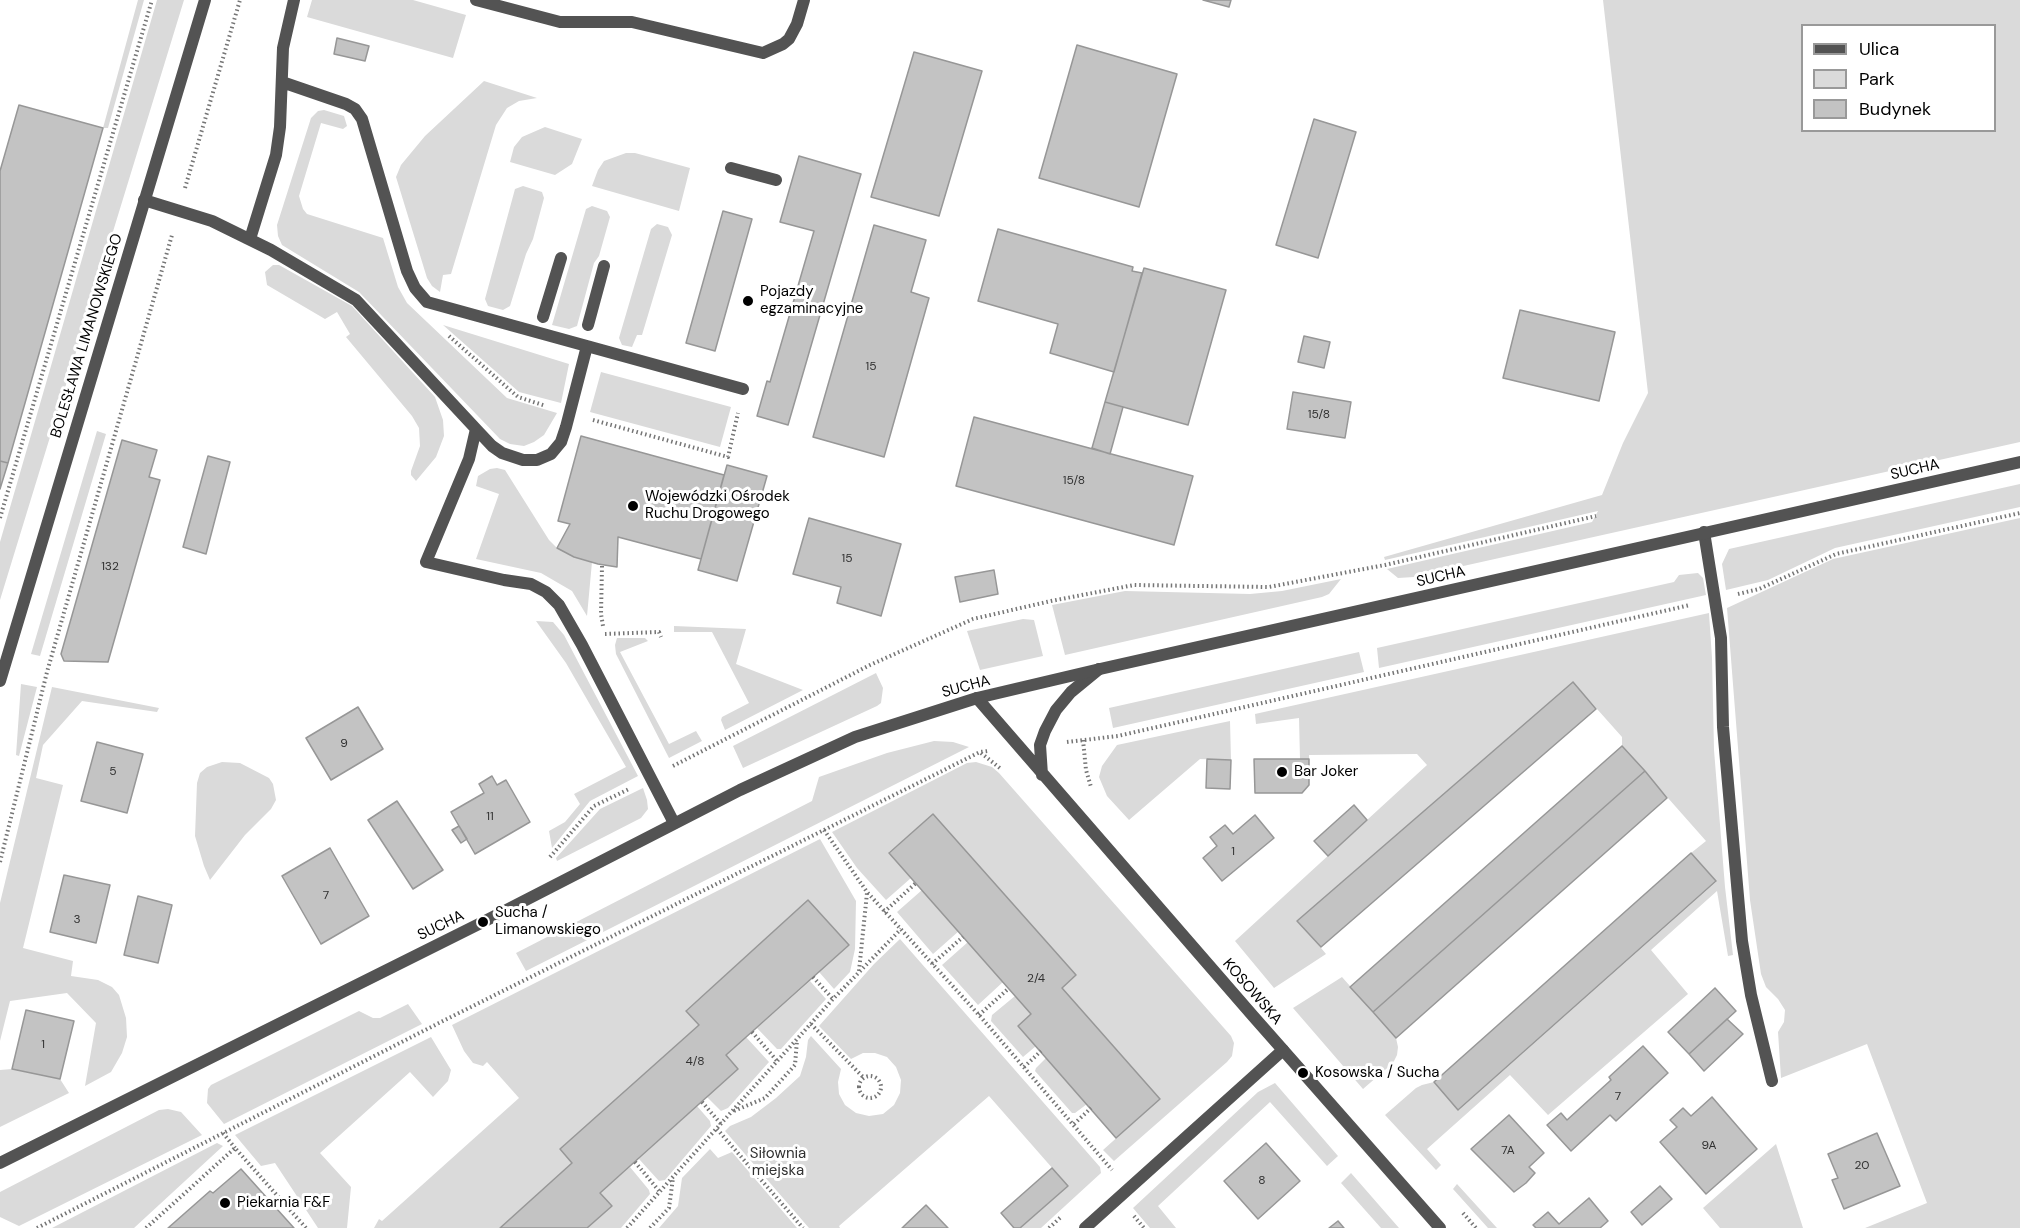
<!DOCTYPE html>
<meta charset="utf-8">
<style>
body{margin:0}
#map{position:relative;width:2020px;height:1228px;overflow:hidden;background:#fff;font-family:"DM Sans",sans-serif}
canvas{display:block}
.legend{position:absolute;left:1801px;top:24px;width:195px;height:108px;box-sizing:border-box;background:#fff;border:2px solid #999;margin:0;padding:8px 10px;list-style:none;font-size:18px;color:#000}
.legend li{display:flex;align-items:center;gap:12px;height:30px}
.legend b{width:30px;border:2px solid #999}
</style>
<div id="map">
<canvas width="2020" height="1228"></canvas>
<ul class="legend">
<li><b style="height:8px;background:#535353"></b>Ulica</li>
<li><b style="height:16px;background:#dadada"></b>Park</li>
<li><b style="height:16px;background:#c3c3c3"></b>Budynek</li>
</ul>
</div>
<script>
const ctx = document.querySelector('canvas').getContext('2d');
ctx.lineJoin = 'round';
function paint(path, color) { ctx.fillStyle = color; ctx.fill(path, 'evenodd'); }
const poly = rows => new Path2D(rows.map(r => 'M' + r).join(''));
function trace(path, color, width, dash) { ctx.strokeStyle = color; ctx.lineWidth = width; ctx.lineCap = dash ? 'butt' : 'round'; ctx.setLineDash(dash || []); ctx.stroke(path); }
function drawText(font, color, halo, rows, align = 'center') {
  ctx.font = font + ' "DM Sans",sans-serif'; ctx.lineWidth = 6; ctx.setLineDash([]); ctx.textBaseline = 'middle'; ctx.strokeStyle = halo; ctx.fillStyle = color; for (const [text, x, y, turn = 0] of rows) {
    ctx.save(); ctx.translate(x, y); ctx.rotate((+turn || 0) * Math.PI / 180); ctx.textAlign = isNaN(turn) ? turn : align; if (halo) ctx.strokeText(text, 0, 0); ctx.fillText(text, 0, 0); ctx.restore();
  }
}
const green = poly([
 [138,0,144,0,108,128,103,128],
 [157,0,184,0,0,600,0,542],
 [312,0,413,0,466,15,453,58,307,17],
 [1603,0,2020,0,2020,442,1414,577,1398,578,1387,569,1592,522,1598,511,1385,560,1384,557,1602,495,1623,443,1648,393],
 [1802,26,1994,26,1994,130,1802,130],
 [484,81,537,98,519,101,507,108,496,125,451,274,443,275,440,292,432,286,427,278,396,177,401,165,425,136],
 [324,110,344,116,347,126,343,129,321,123,299,196,303,209,307,214,383,238,398,287,407,303,507,398,557,413,544,435,534,442,524,446,510,444,500,439,359,292,282,245,278,236,277,225,311,118,318,111],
 [545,127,582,139,572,164,555,175,510,162,514,147,522,137],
 [626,153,635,153,690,168,679,211,592,186,598,170,604,161],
 [523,186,542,192,544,198,533,239,526,254,510,306,503,310,488,306,485,299,515,189],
 [592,206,607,211,610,217,599,256,594,263,577,326,569,329,552,325,586,209],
 [657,224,668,227,672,235,642,335,637,335,632,347,622,345,619,338,651,229],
 [273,265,279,265,352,306,435,397,443,420,444,436,436,457,416,481,411,475,411,471,420,446,419,428,412,416,346,337,350,334,337,312,325,319,267,285,265,272],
 [443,325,569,364,561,403,519,392],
 [601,372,731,407,720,447,590,412],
 [97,431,106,434,40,656,31,654],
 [497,468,505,470,549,540,557,548,574,557,592,562,587,616,572,591,541,573,476,559,499,494,476,486,478,476,490,469],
 [2020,484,2020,507,1835,548,1768,580,1726,590,1722,564,1729,549],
 [2020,518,2020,1228,1865,1228,1927,1203,1867,1044,1781,1078,1778,1032,1784,1022,1785,1010,1778,999,1766,987,1761,974,1750,900,1727,608,1833,559],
 [1698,573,1703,578,1706,595,1379,668,1377,648,1674,582,1679,575],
 [1341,579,1329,594,1322,597,1065,655,1052,605,1125,591,1250,594,1282,591],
 [1709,613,1712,658,1714,750,1725,887,1733,955,1728,956,1717,891,1651,950,1688,994,1548,1115,1510,1075,1427,1149,1441,1165,1436,1170,1385,1115,1416,1088,1422,1085,1434,1082,1459,1110,1716,882,1691,853,1706,841,1622,746,1622,737,1573,682,1298,920,1326,954,1274,988,1235,941,1427,765,1417,754,1309,755,1309,759,1300,759,1299,718,1256,724,1255,714],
 [1023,619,1034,620,1043,656,980,670,967,631],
 [536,621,553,622,564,635,638,776,590,801,552,848,549,831,565,822,580,804,574,794,626,767,566,663],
 [674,626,746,629,736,664,803,690,725,730,721,720,722,717,749,703,712,632,674,632],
 [617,638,645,638,648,641,620,652,669,744,696,731,702,741,669,758,616,654,615,645],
 [1359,652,1364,672,1113,728,1109,708],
 [876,673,883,688,881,703,877,706,743,768,733,746],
 [21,684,37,687,19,756,16,755],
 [52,687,159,708,157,712,82,701,43,745,36,778,63,785,23,948,73,961,71,976,98,980,112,987,119,995,126,1018,127,1037,122,1053,111,1072,85,1086,96,1023,67,993,10,1001,0,1041,0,903],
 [1230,721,1231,760,1200,759,1129,820,1107,796,1099,777,1102,766,1117,745],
 [934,741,953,742,969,747,526,971,516,953,812,801,819,777,887,753],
 [222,762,240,763,269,778,273,784,276,800,271,809,245,835,210,880,204,866,195,836,197,783,200,773,207,767],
 [976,762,992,767,999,773,1231,1036,1234,1043,1232,1056,1227,1062,1114,1161,1103,1150,1160,1099,1062,988,1076,975,933,814,889,852,911,878,886,900,857,868,832,832,967,763],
 [643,788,647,800,648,809,641,818,557,861,556,858,600,809],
 [820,839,856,901,855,949,850,972,834,989,819,972,849,945,808,901,686,1010,699,1025,560,1149,572,1163,500,1228,374,1228,379,1219,382,1221,519,1098,487,1062,483,1066,473,1063,464,1051,452,1025],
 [922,890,959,931,933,954,897,912],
 [900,939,1100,1167,1101,1173,1041,1228,1020,1228,1068,1186,989,1096,839,1226,840,1228,809,1228,725,1131,730,1126,751,1117,776,1098,800,1076,806,1057,808,1040,811,1036,841,1069,838,1082,839,1094,845,1105,856,1113,869,1116,883,1114,894,1105,900,1093,901,1080,896,1067,887,1057,875,1053,863,1053,851,1059,819,1026,874,964],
 [968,942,1003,982,978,1005,942,965],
 [1342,977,1396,1038,1398,1047,1397,1055,1393,1063,1363,1089,1293,1008],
 [810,981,826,999,781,1049,777,1049,757,1028],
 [1015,996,1031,1014,1036,1046,1023,1057,991,1021,992,1015],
 [408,1004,422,1024,224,1124,207,1103,208,1089,211,1085,359,1011,373,1018,380,1018],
 [431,1037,451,1070,448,1081,433,1097,410,1072,320,1153,351,1187,347,1228,318,1228,275,1163,261,1166,235,1135],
 [746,1037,769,1062,728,1108,721,1111,707,1097,738,1069,726,1055],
 [1046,1058,1087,1104,1075,1113,1072,1113,1035,1071,1036,1068],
 [12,1069,60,1079,69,1093,0,1127,0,1070],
 [1275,1083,1338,1156,1327,1166,1270,1102,1158,1206,1176,1228,1150,1228,1133,1208,1258,1092],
 [697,1106,710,1121,711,1126,665,1180,659,1181,639,1159],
 [168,1109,181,1112,202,1135,19,1226,0,1217,0,1192,159,1110],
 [217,1143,223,1146,134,1228,52,1228],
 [1776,1144,1803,1228,1720,1228,1703,1208],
 [710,1149,718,1158,732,1152,797,1228,659,1228,678,1206,682,1178],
 [630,1167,649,1190,650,1194,621,1228,587,1228,611,1206,600,1193],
 [1351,1173,1399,1228,1381,1228,1341,1183],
 [1457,1184,1497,1228,1488,1228,1453,1189]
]);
const building = poly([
 [1203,0,1231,0,1229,7,1203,0],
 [337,38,369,46,365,61,334,54,337,38],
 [1077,45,1177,74,1139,207,1039,178,1077,45],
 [914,52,982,71,939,216,871,197,914,52],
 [19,105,103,128,8,463,0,461,0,171,19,105],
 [1314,119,1356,132,1318,258,1276,245,1314,119],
 [799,156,861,174,788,425,757,416,767,381,770,382,814,231,780,222,799,156],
 [723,211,752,219,715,351,686,343,723,211],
 [874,225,926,240,911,292,929,298,884,457,813,437,874,225],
 [998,229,1133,267,1132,271,1142,273,1114,372,1050,353,1058,324,978,301,998,229],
 [1144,268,1226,290,1188,425,1105,402,1144,268],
 [1520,310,1615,332,1599,401,1503,378,1520,310],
 [1304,336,1330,342,1324,368,1298,362,1304,336],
 [1293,392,1351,402,1345,438,1287,429,1293,392],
 [1105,402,1123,407,1110,454,1092,448,1105,402],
 [974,417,1193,476,1174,545,956,486,974,417],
 [581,436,724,475,701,559,618,537,617,567,598,564,574,557,557,548,570,524,558,521,581,436],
 [122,440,157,450,149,477,160,480,108,662,64,661,61,654,122,440],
 [208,456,230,462,206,554,183,547,208,456],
 [0,461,8,463,0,489,0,461],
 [727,465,767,476,737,581,698,570,727,465],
 [809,518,901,544,881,616,837,603,841,587,793,574,809,518],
 [994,570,998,594,960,602,955,577,994,570],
 [1573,682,1596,709,1321,947,1297,921,1573,682],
 [358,707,383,749,331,780,306,738,358,707],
 [97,742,143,754,127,813,81,801,97,742],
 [1622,746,1645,771,1373,1012,1350,987,1622,746],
 [1207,759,1231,760,1230,789,1206,788,1207,759],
 [1254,759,1309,759,1309,785,1302,793,1255,793,1254,759],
 [1645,771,1667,798,1396,1038,1373,1012,1645,771],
 [492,776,497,785,506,780,530,822,475,854,451,812,484,793,479,784,492,776],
 [397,801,443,870,413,889,368,820,397,801],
 [1354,805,1367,820,1328,856,1314,841,1354,805],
 [933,814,1076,975,1062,988,1160,1099,1116,1138,1018,1026,1031,1014,889,853,933,814],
 [1255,815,1274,838,1222,881,1203,858,1217,846,1210,837,1225,825,1233,834,1255,815],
 [459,826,467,839,461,843,452,830,459,826],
 [330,848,369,916,321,944,282,876,330,848],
 [1691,853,1716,881,1458,1110,1434,1082,1691,853],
 [64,875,110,885,96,943,50,932,64,875],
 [138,896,172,905,158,963,124,955,138,896],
 [808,900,849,945,726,1055,738,1069,600,1193,612,1206,587,1228,500,1228,572,1163,560,1149,699,1025,686,1011,808,900],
 [1715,988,1736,1011,1689,1054,1668,1032,1715,988],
 [26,1010,74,1021,60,1079,12,1069,26,1010],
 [1727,1019,1743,1034,1704,1071,1689,1054,1727,1019],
 [1643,1046,1668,1073,1616,1121,1610,1115,1571,1151,1547,1125,1561,1113,1567,1120,1611,1080,1609,1077,1643,1046],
 [1712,1097,1757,1149,1706,1194,1660,1142,1677,1127,1670,1120,1683,1108,1691,1116,1712,1097],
 [1509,1115,1544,1153,1529,1167,1535,1173,1526,1183,1514,1192,1471,1149,1509,1115],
 [1877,1133,1900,1186,1844,1209,1832,1180,1838,1178,1828,1154,1877,1133],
 [1266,1143,1300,1181,1258,1219,1224,1181,1266,1143],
 [1052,1168,1068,1186,1020,1228,1014,1228,1001,1213,1052,1168],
 [241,1169,294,1228,168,1228,210,1191,213,1193,241,1169],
 [1660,1186,1672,1199,1642,1225,1631,1212,1660,1186],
 [1589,1198,1608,1221,1600,1228,1536,1228,1533,1225,1548,1212,1559,1224,1589,1198],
 [926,1205,948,1228,902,1228,926,1205],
 [1338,1221,1344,1228,1329,1228,1338,1221]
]);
const path = poly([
 [185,188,240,0],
 [449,336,518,397,546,406],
 [593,420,728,457,738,413],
 [0,518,152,0],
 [602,566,601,614,603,626],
 [1738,594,1759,589,1836,554,2020,513],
 [605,634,659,632,661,637],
 [1083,740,1086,770,1091,787],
 [1067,742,1118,736,1690,605],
 [981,753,1001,769],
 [673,766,870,665,973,619,1051,601,1134,585,1269,587,1385,565,1596,516],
 [824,830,867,892,979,1015,1112,1170],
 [550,857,594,806,629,789],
 [0,862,47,672,172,235],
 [884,912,916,883],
 [932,964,963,937],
 [859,971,867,893],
 [813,977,833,999],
 [979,1015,1009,988],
 [811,1024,864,1078],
 [752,1032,778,1062],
 [1024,1067,1041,1051],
 '859 1087a11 11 0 1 1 22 0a11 11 0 1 1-22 0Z',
 [702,1102,721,1124],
 [734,1111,765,1098,795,1065,797,1040],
 [1074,1124,1091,1108],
 [717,1129,803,1228],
 [223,1133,235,1148],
 [635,1162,660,1192],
 [1463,1213,1476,1228],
 [1134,1216,1144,1228],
 [37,1228,439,1023,824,830,980,752,988,751],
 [146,1228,235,1148,306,1228],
 [627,1228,833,999,901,929],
 [650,1228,669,1208,673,1178],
 [1049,1228,1062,1216]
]);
const service = poly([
 [476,0,560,22,632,22,763,53,783,44,789,39,797,24,804,0],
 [282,82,346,104,355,109,362,119,407,271,415,288,427,302,743,389],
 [731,168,776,180],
 [144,200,212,221,271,250,356,300,476,429,469,459,426,562,504,580,531,584,546,592,559,605,582,645,674,823],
 [250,239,276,155,280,127,283,48,294,0],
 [543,317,561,258],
 [588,325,604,266],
 [476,429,492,446,502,453,523,460,537,460,551,454,561,442,566,427,587,346],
 [1704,532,1721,638,1723,727,1742,941,1751,995,1772,1081],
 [1085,1228,1283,1050]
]);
const minor = poly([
 [977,698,1253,1016,1440,1228],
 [1042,775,1040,745,1045,731,1056,710,1071,692,1099,669]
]);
const tertiary = poly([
 [0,681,205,0],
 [0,1163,483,922,740,790,855,737,977,698,1100,669,2020,462]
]);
const markers = [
 [748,301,6,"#000"],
 [633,506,6,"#000"],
 [1282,772,6,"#000"],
 [483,922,6,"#000"],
 [1303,1073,6,"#000"],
 [225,1203,6,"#000"]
];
const numberNames = [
 ["15",871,367],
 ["15/8",1319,415],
 ["15/8",1074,481],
 ["15",847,559],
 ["132",110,567],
 ["9",344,744],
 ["5",113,772],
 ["11",490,817],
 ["1",1233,852],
 ["7",326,896],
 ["3",77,920],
 ["2/4",1036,979],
 ["1",43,1045],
 ["4/8",695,1062],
 ["7",1618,1097],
 ["9A",1709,1146],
 ["7A",1508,1151],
 ["20",1862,1166],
 ["8",1262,1181]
];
const poiNames = [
 ["Pojazdy",760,292],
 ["egzaminacyjne",760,309],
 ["Wojewódzki Ośrodek",645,497],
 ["Ruchu Drogowego",645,514],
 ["Bar Joker",1294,772],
 ["Sucha /",495,913],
 ["Limanowskiego",495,930],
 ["Kosowska / Sucha",1315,1073],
 ["Piekarnia F&F",237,1203]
];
const streetNames = [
 ["BOLESŁAWA LIMANOWSKIEGO",87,336,-73],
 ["SUCHA",1915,470,-13],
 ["SUCHA",1441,577,-13],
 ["SUCHA",966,687,-15],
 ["SUCHA",441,926,-26],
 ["KOSOWSKA",1252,992,49]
];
const parkNames = [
 ["Siłownia",778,1154],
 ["miejska",778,1171]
];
paint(green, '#dadada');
paint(building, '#c3c3c3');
trace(building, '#979797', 1.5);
trace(path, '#757575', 4, [1.5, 3]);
trace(service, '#535353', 12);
trace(minor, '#535353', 12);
trace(tertiary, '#535353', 12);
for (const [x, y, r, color] of markers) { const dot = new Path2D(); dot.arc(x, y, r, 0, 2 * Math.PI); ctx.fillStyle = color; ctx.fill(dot); trace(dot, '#fff', 2); }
drawText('12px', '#313131', null, numberNames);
drawText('15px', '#000', '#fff', poiNames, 'left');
drawText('15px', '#000', '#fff', streetNames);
drawText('15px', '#313131', '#fff', parkNames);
</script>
